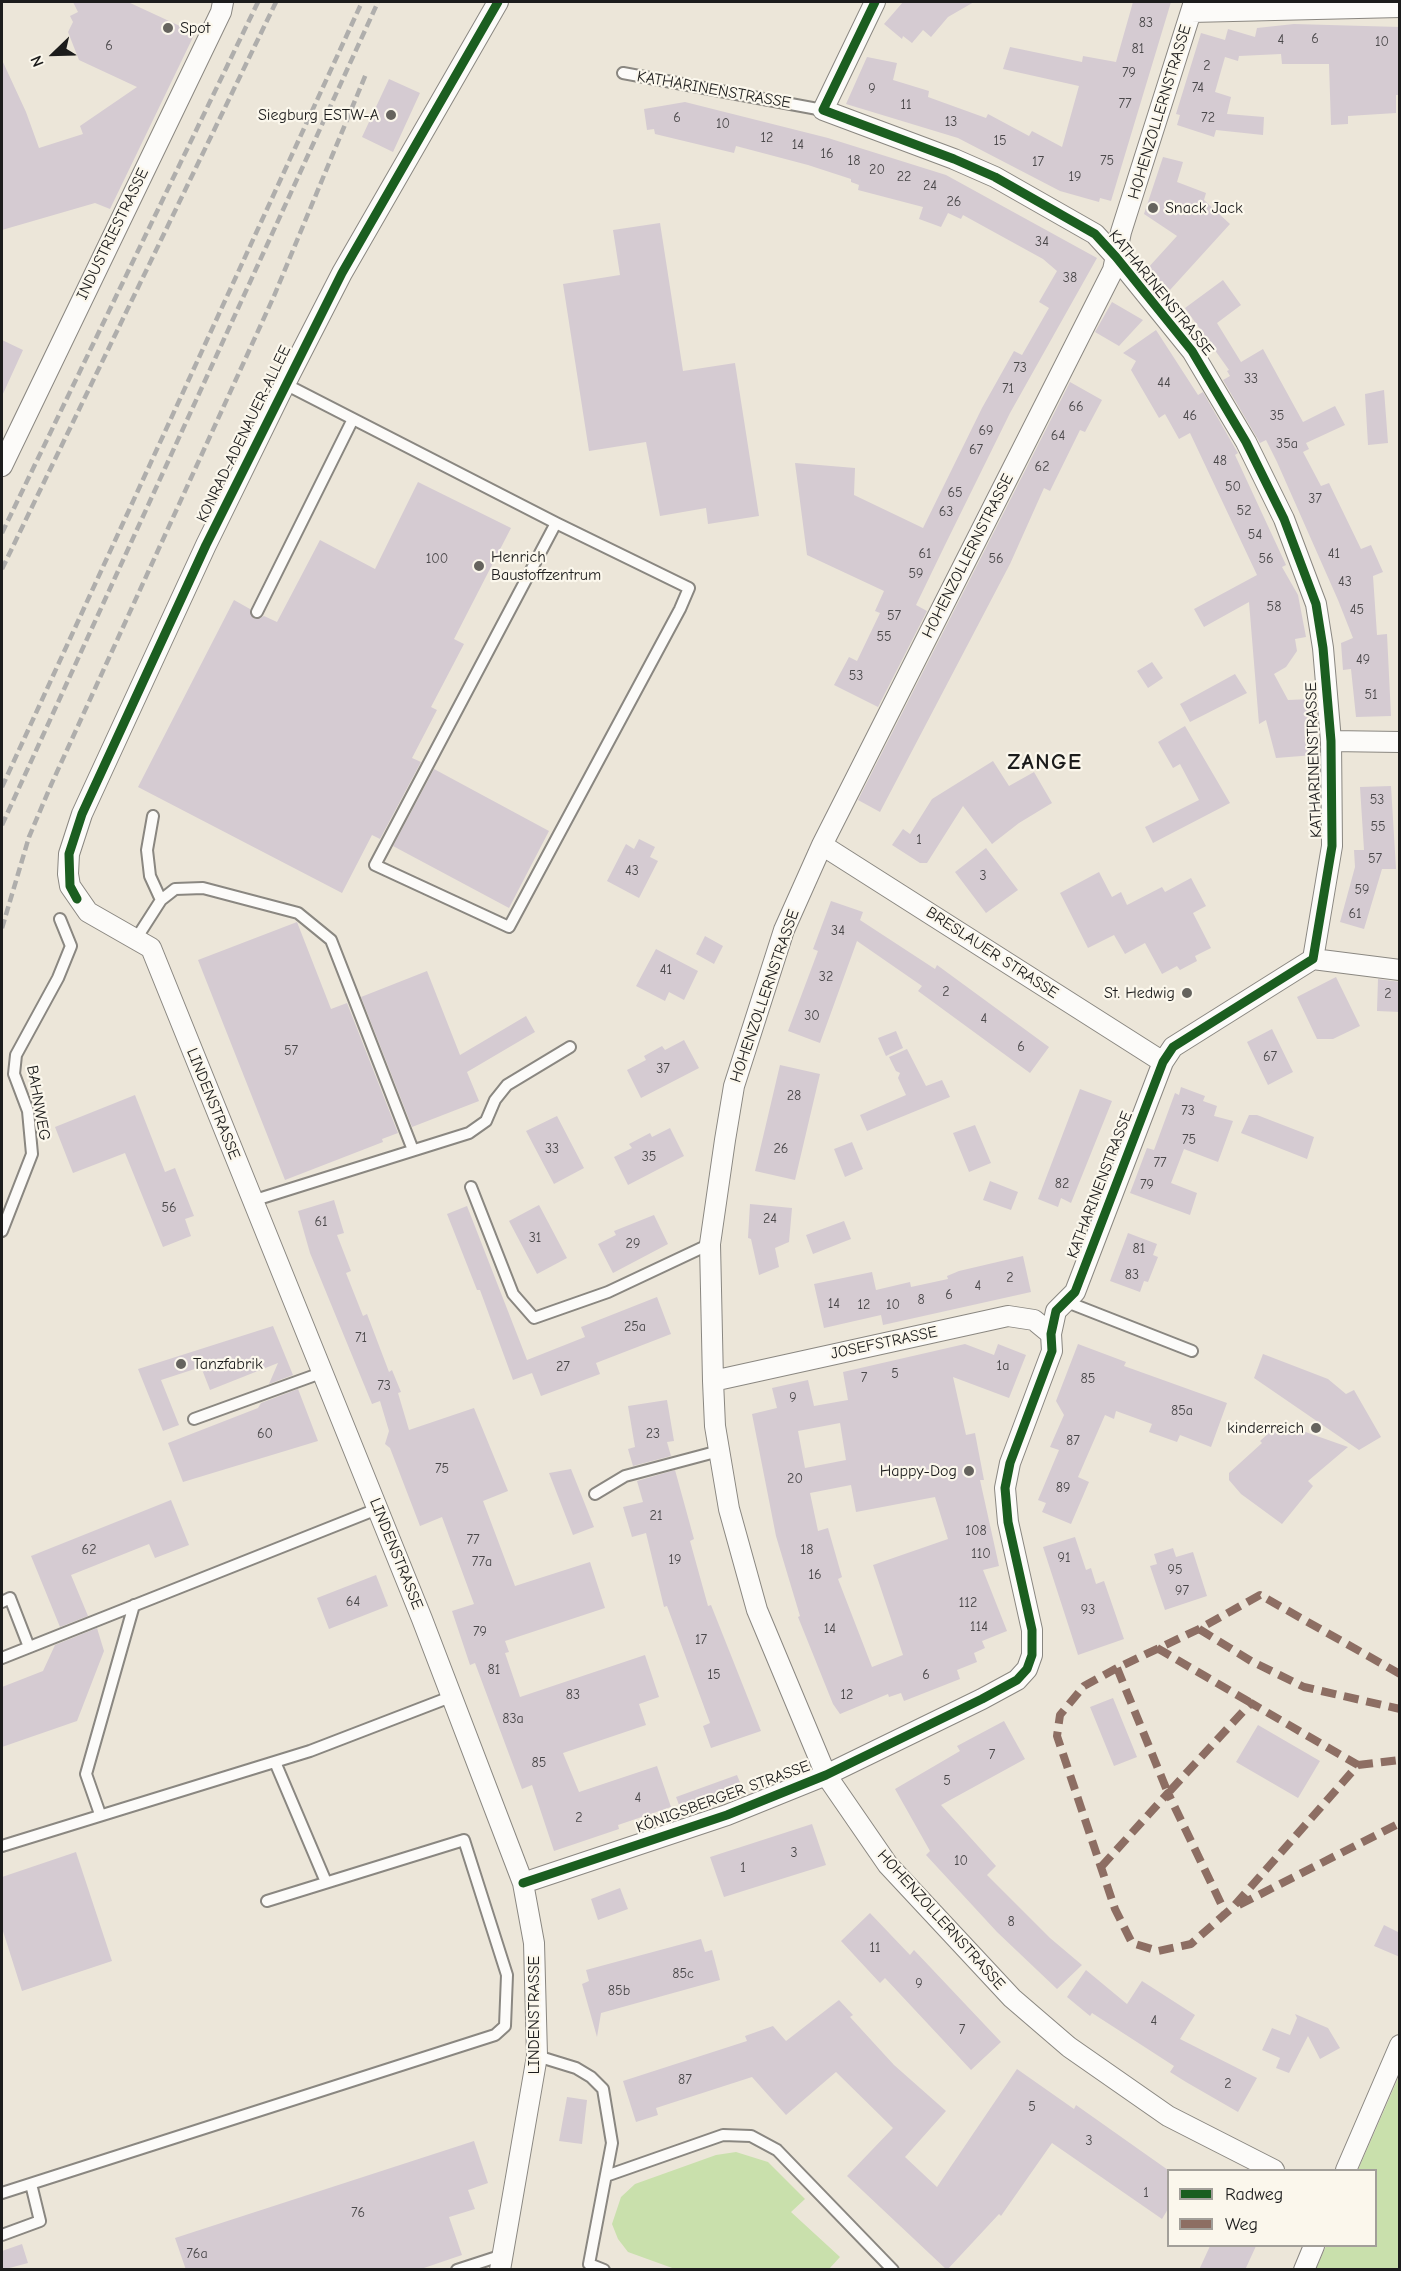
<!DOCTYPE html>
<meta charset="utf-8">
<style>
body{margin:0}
#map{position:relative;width:1401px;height:2271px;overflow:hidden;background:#ece6d9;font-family:"Comic Neue",sans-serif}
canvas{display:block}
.frame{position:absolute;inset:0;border:3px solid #1c1c1c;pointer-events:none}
.legend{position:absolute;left:1167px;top:2169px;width:210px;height:78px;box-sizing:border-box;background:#fbf7ec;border:2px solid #a29f99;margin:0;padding:8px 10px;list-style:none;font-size:18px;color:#1c1c1c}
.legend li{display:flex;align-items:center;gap:12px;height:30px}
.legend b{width:30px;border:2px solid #a29f99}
.north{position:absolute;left:24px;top:24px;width:60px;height:60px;-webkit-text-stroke:4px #fbf7ec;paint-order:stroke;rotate:247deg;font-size:16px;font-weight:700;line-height:24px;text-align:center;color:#1c1c1c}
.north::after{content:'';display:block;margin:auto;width:21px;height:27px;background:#1c1c1c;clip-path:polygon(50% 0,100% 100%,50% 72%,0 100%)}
</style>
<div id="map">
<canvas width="1401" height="2271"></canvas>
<div class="frame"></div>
<ul class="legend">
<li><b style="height:8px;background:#1b5e20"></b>Radweg</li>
<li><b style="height:8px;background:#8d6e63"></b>Weg</li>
</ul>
<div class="north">N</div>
</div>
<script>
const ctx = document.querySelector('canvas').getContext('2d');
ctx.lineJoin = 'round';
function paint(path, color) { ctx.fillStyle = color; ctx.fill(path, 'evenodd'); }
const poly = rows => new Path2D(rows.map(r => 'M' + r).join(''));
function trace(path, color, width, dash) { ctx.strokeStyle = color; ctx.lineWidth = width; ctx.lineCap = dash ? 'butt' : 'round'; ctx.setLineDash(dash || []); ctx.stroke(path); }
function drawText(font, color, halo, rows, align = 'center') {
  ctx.font = font + ' "Comic Neue",sans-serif'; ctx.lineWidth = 4.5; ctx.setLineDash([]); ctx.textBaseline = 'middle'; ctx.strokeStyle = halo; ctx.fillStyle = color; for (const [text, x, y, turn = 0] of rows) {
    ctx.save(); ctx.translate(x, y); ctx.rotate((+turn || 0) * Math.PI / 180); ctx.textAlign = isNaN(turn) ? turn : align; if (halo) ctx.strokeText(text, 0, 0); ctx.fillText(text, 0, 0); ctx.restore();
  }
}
const green = poly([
 [1399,2076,1399,2269,1316,2269,1326,2246,1376,2246,1376,2170,1358,2170],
 [736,2152,768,2162,805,2199,791,2212,840,2257,829,2269,675,2269,628,2252,618,2239,612,2224,621,2197,635,2184,716,2155]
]);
const building = poly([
 [73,2,128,2,195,33,110,209,95,203,2,230,2,60,26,112,39,148,83,134,80,126,137,87,79,60,68,32,73,22,70,16,78,12],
 [903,2,974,2,948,17,931,37,923,30,912,43,903,36,902,39,884,24],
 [1133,2,1171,2,1111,201,1100,198,1099,202,1060,191,958,138,846,104,867,57,897,63,893,80,929,91,928,97,986,118,988,114,1029,136,1032,131,1062,147,1079,86,1003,69,1010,47,1082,62,1083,56,1116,62],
 [1294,24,1400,27,1400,95,1396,95,1396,113,1348,116,1348,124,1331,125,1329,64,1282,64,1281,54,1239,56,1238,61,1225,57,1215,92,1231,97,1227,114,1264,117,1263,135,1216,130,1214,137,1177,125,1180,115,1176,114,1201,33,1225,40,1228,29,1255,37,1257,28],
 [389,79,420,93,393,152,362,137],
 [685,102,828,138,946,175,1097,258,1010,413,945,545,916,605,927,611,878,707,834,685,849,657,857,661,880,613,875,611,884,591,807,555,795,463,855,468,854,495,923,528,982,408,1014,351,1022,355,1049,308,1039,302,1057,271,1043,259,963,215,961,219,948,213,941,227,919,219,923,207,858,190,859,185,851,182,851,179,808,165,736,146,734,153,655,134,654,129,647,130,644,109],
 [1163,157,1183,162,1177,182,1206,193,1204,200,1230,224,1170,290,1147,269,1177,236,1144,214],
 [660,223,683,371,735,363,759,516,708,524,706,508,660,516,646,442,589,451,563,284,620,275,613,230],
 [1223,280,1241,305,1217,323,1241,362,1263,349,1303,422,1335,406,1345,425,1306,443,1309,449,1303,452,1321,486,1329,483,1361,549,1371,545,1383,572,1373,576,1377,635,1387,634,1391,716,1356,717,1351,669,1343,670,1341,643,1353,638,1338,600,1277,462,1266,440,1260,443,1223,380,1230,376,1227,371,1229,370,1185,308],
 [1112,302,1143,320,1119,346,1095,332],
 [1156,330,1198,395,1203,392,1235,448,1238,453,1235,455,1286,565,1282,567,1298,595,1306,637,1295,639,1297,651,1286,667,1274,674,1288,700,1310,699,1314,755,1276,758,1266,720,1259,724,1249,602,1204,627,1194,609,1257,575,1190,433,1179,439,1165,414,1159,418,1131,370,1136,361,1123,353],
 [2,340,23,350,2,396],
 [1070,382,1102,400,1085,432,1080,430,1050,491,1044,488,1010,564,880,812,858,800],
 [1384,390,1388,443,1368,445,1365,394],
 [418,482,511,528,454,639,464,644,431,707,437,710,412,758,421,762,380,839,372,835,342,893,138,787,234,600,250,609,253,618,258,619,264,616,277,622,320,540,375,569],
 [1152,662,1163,678,1148,688,1137,671],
 [1235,674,1247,693,1190,722,1180,704],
 [1185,726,1230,803,1153,843,1145,827,1199,800,1180,764,1173,768,1158,742],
 [993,761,1009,786,1034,772,1052,803,1019,823,992,844,963,806,927,863,920,863,892,845,903,829,910,834,932,799],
 [434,769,549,831,509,908,393,846],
 [1391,786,1396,869,1382,869,1364,929,1340,922,1355,867,1354,850,1364,850,1360,787],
 [639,839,655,847,650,857,658,861,639,898,607,881,626,844,634,849],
 [986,848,1018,890,986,913,955,872],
 [1099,872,1112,897,1121,892,1127,905,1162,887,1165,892,1191,878,1206,906,1193,913,1211,948,1195,956,1197,961,1180,970,1177,966,1162,974,1145,943,1125,954,1114,935,1088,948,1060,893],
 [831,901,863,912,860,920,935,969,937,965,1049,1047,1030,1073,918,991,922,986,857,941,820,1043,788,1031,818,951,813,949],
 [297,922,331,1009,347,1003,398,1133,382,1139,383,1142,285,1180,198,960],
 [705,936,723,946,714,964,696,954],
 [656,949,698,971,684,1000,669,992,665,1001,636,986],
 [427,971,460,1055,526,1016,535,1032,467,1072,479,1101,412,1127,361,997],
 [1336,977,1360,1026,1333,1039,1317,1039,1297,997],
 [1378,979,1400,982,1400,1012,1377,1011],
 [1272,1029,1293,1072,1268,1085,1247,1042],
 [896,1031,903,1048,886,1056,878,1038],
 [684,1040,699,1068,641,1098,627,1070,646,1060,644,1056,662,1046,665,1050],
 [907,1049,926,1086,942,1080,950,1097,867,1131,860,1115,906,1095,898,1078,900,1073,896,1071,889,1057],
 [780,1065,820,1074,795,1180,755,1171],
 [1181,1087,1205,1096,1203,1101,1217,1106,1214,1116,1233,1121,1218,1162,1184,1149,1171,1183,1197,1193,1190,1215,1130,1193,1147,1148,1154,1150,1175,1093,1179,1095],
 [1080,1089,1112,1101,1071,1203,1061,1198,1058,1207,1038,1199],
 [135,1095,165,1172,175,1168,194,1216,185,1219,191,1236,163,1247,125,1153,73,1173,55,1127],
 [1249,1115,1257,1115,1314,1137,1307,1159,1241,1133],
 [557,1116,584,1168,554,1184,526,1131],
 [975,1125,991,1163,969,1172,953,1133],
 [670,1128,684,1156,628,1185,614,1157,632,1148,629,1144,650,1133,652,1137],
 [852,1142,863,1169,845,1177,834,1149],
 [990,1181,1018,1192,1011,1210,983,1200],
 [334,1200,344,1233,337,1235,351,1271,346,1273,363,1316,367,1314,389,1372,392,1370,401,1392,398,1393,409,1430,474,1408,508,1491,483,1501,515,1586,590,1562,605,1608,505,1641,509,1652,505,1653,520,1697,645,1655,659,1697,639,1704,646,1725,563,1753,579,1792,657,1766,671,1807,618,1825,619,1829,554,1851,532,1785,522,1789,475,1663,470,1665,452,1611,474,1604,442,1517,420,1526,390,1448,385,1444,389,1431,380,1401,372,1404,310,1253,298,1211],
 [750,1204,792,1208,789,1242,775,1248,779,1267,759,1275,751,1239,748,1238],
 [539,1205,567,1258,537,1274,509,1221],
 [467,1206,527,1360,585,1337,581,1327,657,1297,671,1334,596,1363,600,1374,541,1396,532,1373,513,1380,480,1290,477,1290,447,1214],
 [654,1215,668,1244,613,1273,598,1244,616,1235,614,1231],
 [844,1221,851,1239,813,1254,806,1235],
 [1128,1233,1157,1244,1153,1255,1158,1257,1148,1282,1144,1281,1140,1292,1110,1281],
 [1023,1256,1031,1292,883,1325,881,1315,824,1328,814,1284,872,1272,876,1290,910,1282,911,1287,948,1279,947,1276,959,1271],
 [273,1326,293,1375,269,1384,278,1363,210,1390,201,1367,161,1380,179,1425,163,1431,138,1369],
 [965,1344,994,1355,998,1344,1026,1355,1009,1398,953,1377,966,1435,975,1433,984,1480,980,1480,999,1566,983,1570,1007,1631,982,1641,985,1648,974,1653,977,1662,957,1670,960,1679,904,1701,901,1693,889,1697,888,1694,840,1714,833,1704,798,1617,800,1616,776,1536,752,1414,777,1408,772,1388,808,1380,814,1406,848,1400,843,1372],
 [840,1423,846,1460,805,1468,798,1431],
 [851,1485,856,1512,935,1497,948,1539,873,1565,903,1655,872,1667,838,1579,842,1577,828,1528,818,1531,810,1493],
 [1078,1344,1126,1362,1124,1366,1227,1403,1211,1447,1180,1435,1177,1442,1149,1432,1152,1424,1116,1411,1114,1419,1105,1415,1078,1477,1089,1482,1071,1524,1042,1512,1046,1503,1038,1500,1059,1450,1050,1447,1064,1415,1056,1401],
 [1263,1354,1328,1379,1346,1394,1354,1390,1381,1437,1359,1450,1254,1378],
 [298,1389,318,1441,183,1482,168,1443,258,1408,261,1403],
 [667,1400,674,1441,667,1442,671,1456,633,1466,628,1449,635,1447,628,1406],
 [1280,1423,1348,1447,1308,1481,1313,1486,1282,1524,1241,1494,1229,1480,1229,1473,1262,1443,1260,1441],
 [571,1469,594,1527,573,1535,549,1473],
 [675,1470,694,1539,690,1541,708,1606,711,1605,761,1731,711,1748,703,1726,710,1723,667,1606,664,1607,646,1533,632,1537,623,1507,643,1502,637,1481],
 [171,1500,189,1545,155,1558,149,1544,71,1575,88,1616,60,1627,31,1556],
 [1075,1537,1086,1570,1091,1568,1096,1584,1104,1581,1124,1639,1078,1655,1043,1547],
 [1173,1548,1176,1557,1193,1552,1207,1596,1165,1610,1150,1566,1157,1564,1154,1554],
 [376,1575,388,1606,329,1629,317,1598],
 [97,1628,104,1651,77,1721,2,1747,2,1687,43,1671,55,1645],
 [1113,1698,1137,1757,1114,1766,1090,1707],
 [1004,1721,1025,1759,941,1805,996,1866,987,1875,1050,1938,1082,1965,1057,1989,997,1932,926,1855,930,1851,895,1789,960,1751,957,1746],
 [1258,1725,1320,1761,1298,1798,1236,1762],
 [737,1775,744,1792,683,1815,676,1797],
 [812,1824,826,1865,724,1897,710,1857],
 [76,1852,112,1961,22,1991,2,1928,2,1877],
 [620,1888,628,1909,598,1920,591,1899],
 [870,1913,910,1955,914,1950,1001,2042,971,2070,885,1978,880,1983,841,1941],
 [1384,1925,1400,1933,1400,1957,1374,1946],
 [701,1939,705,1952,712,1950,720,1980,601,2013,597,2037,582,1984,589,1981,586,1970],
 [1086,1970,1127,2004,1142,1981,1195,2015,1180,2039,1257,2078,1238,2112,1186,2082,1170,2072,1174,2066,1092,2013,1090,2016,1067,1997],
 [839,2000,853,2015,850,2017,894,2065,946,2111,905,2157,937,2187,1017,2069,1074,2109,1076,2105,1168,2170,1168,2209,1162,2219,1052,2143,1001,2216,999,2214,947,2270,847,2176,893,2128,836,2072,786,2115,752,2077,656,2108,658,2115,636,2122,623,2081,747,2041,745,2036,773,2026,786,2041],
 [1295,2014,1328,2028,1340,2048,1320,2059,1308,2036,1289,2073,1276,2068,1280,2058,1262,2050,1272,2028,1290,2035,1297,2018],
 [567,2097,587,2100,582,2144,559,2141],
 [474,2141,488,2183,468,2190,475,2209,449,2217,462,2255,418,2270,186,2270,175,2238],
 [22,2244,28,2263,2,2270,2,2251],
 [1210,2246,1256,2246,1245,2270,1199,2270]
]);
const lane = poly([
 [623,73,823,110],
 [285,384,556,523,689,588,680,609,509,927,375,865,556,523],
 [257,612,353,419],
 [153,816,147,850,150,876,161,900],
 [136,939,161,900,175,889,203,888,298,913,331,940,413,1150],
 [471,1187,513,1294,534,1318,608,1292,710,1244],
 [252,1201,469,1133,486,1121,495,1100,507,1085,570,1047],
 [2,1231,32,1154,28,1111,14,1074,16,1055,58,978,71,946,60,919],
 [1067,1302,1192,1351],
 [194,1419,321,1373],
 [595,1494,625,1476,719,1451],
 [2,1602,10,1598,29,1647],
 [2,1658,377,1509],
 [275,1762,326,1882],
 [100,1814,86,1774,134,1605],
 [2,1846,310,1751,453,1696],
 [537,2056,576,2068,591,2077,603,2089,612,2143,589,2264,604,2270],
 [606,2176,723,2135,751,2136,777,2150,893,2270],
 [2,2193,495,2035,505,2026,507,1975,464,1840,267,1901],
 [2,2235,40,2221,31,2184],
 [457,2270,503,2255]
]);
const street = poly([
 [498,2,342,273,285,384,206,545,82,814,69,854,68,874,70,886,88,912,151,948,422,1619,523,1883,534,1943,537,2056,500,2270],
 [1194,2,1121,232,1113,270,822,845,784,930,734,1086,725,1140,710,1244,713,1381,715,1426,729,1509,757,1610,826,1775,888,1865,1012,1998,1069,2047,1168,2116,1274,2170],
 [1191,12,1400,7],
 [2,466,221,12,223,2],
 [1331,741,1400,742],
 [822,845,1163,1062],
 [1313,959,1400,970],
 [713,1381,1008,1316,1034,1320,1051,1334],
 [523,1883,727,1815,826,1775,982,1699,1017,1680,1027,1669,1032,1655,1032,1630,1008,1522,1005,1488,1010,1463,1052,1351,1051,1334,1056,1311,1075,1292,1163,1062,1173,1047,1313,959,1332,846,1331,741,1323,648,1316,604,1284,519,1246,442,1192,351,1116,257,1095,234,995,177,954,159,823,110,875,2],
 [1346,2170,1400,2045],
 [1304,2270,1314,2246]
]);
const rail = poly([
 [2,533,258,2],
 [2,569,276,2],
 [2,787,362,2],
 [2,825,378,2],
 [2,928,29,837,51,785,274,296,366,74]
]);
const quiet = poly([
 [1199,1629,1251,1661,1304,1687,1400,1709],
 [1157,1648,1251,1703],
 [1117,1668,1084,1686,1060,1715,1057,1736,1115,1909,1132,1943,1158,1951,1191,1944,1233,1907,1358,1765,1251,1703,1168,1793,1117,1668,1199,1629,1260,1595,1400,1674],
 [1358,1765,1400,1760],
 [1101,1867,1168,1793,1226,1914],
 [1239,1905,1400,1823]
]);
const cycleway = poly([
 [77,899,70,886,69,854,82,814,206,545,342,273,498,2],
 [523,1883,727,1815,826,1775,982,1699,1017,1680,1027,1669,1032,1655,1032,1630,1008,1522,1005,1488,1010,1463,1052,1351,1051,1334,1056,1311,1075,1292,1163,1062,1173,1047,1313,959,1332,846,1331,741,1323,648,1316,604,1284,519,1246,442,1192,351,1116,257,1095,234,995,177,954,159,823,110,875,2]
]);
const markers = [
 [168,28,6,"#65635e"],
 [391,115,6,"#65635e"],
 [1153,208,6,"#65635e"],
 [479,566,6,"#65635e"],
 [1187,993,6,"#65635e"],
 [181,1364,6,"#65635e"],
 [1316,1428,6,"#65635e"],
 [969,1471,6,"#65635e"]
];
const numberNames = [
 ["83",1146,23],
 ["6",1315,39],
 ["4",1281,40],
 ["10",1382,42],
 ["6",109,46],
 ["81",1138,49],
 ["2",1207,66],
 ["79",1129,73],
 ["74",1198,88],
 ["9",872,89],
 ["77",1125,104],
 ["11",906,105],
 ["6",677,118],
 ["72",1208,118],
 ["13",951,122],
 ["10",723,124],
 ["12",767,138],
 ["15",1000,141],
 ["14",798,145],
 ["16",827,154],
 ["18",854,161],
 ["75",1107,161],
 ["17",1038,162],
 ["20",877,170],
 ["22",904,177],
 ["19",1075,177],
 ["24",930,186],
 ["26",954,202],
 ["34",1042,242],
 ["38",1070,278],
 ["73",1020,368],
 ["33",1251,379],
 ["44",1164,383],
 ["71",1008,389],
 ["66",1076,407],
 ["46",1190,416],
 ["35",1277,416],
 ["69",986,431],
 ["64",1058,436],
 ["35a",1287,444],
 ["67",976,450],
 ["48",1220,461],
 ["62",1042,467],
 ["50",1233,487],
 ["65",955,493],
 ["37",1315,499],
 ["52",1244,511],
 ["63",946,512],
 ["54",1255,535],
 ["61",925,554],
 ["41",1334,554],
 ["100",437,559],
 ["56",996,559],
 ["56",1266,559],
 ["59",916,574],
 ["43",1345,582],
 ["58",1274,607],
 ["45",1357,610],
 ["57",894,616],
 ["55",884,637],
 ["49",1363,660],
 ["53",856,676],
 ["51",1371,695],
 ["53",1377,800],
 ["55",1378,827],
 ["1",919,840],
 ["57",1375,859],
 ["43",632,871],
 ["3",983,876],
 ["59",1362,890],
 ["61",1355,914],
 ["34",838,931],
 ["41",666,970],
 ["32",826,977],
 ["2",946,992],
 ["2",1388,994],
 ["30",812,1016],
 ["4",984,1019],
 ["6",1021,1047],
 ["57",291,1051],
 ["67",1270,1057],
 ["37",663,1069],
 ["28",794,1096],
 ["73",1188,1111],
 ["75",1189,1140],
 ["33",552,1149],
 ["26",781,1149],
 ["35",649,1157],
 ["77",1160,1163],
 ["82",1062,1184],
 ["79",1147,1185],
 ["56",169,1208],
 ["24",770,1219],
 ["61",321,1222],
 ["31",535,1238],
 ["29",633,1244],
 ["81",1139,1249],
 ["83",1132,1275],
 ["2",1010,1278],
 ["4",978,1286],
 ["6",949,1295],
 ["8",921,1300],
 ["14",834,1304],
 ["12",864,1305],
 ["10",893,1305],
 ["25a",635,1327],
 ["71",361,1338],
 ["1a",1003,1366],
 ["27",563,1367],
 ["5",895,1374],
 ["7",864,1378],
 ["85",1088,1379],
 ["73",384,1386],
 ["9",793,1398],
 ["85a",1182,1411],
 ["60",265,1434],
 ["23",653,1434],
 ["87",1073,1441],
 ["75",442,1469],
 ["20",795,1479],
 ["89",1063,1488],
 ["21",656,1516],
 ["108",976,1531],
 ["77",473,1540],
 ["62",89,1550],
 ["18",807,1550],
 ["110",981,1554],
 ["91",1064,1558],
 ["19",675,1560],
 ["77a",482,1562],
 ["95",1175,1570],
 ["16",815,1575],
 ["97",1182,1591],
 ["64",353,1602],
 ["112",968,1603],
 ["93",1088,1610],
 ["114",979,1627],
 ["14",830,1629],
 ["79",480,1632],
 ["17",701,1640],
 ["81",494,1670],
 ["15",714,1675],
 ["6",926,1675],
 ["83",573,1695],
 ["12",847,1695],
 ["83a",513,1719],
 ["7",992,1755],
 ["85",539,1763],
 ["5",947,1781],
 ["4",638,1798],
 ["2",579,1818],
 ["3",794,1853],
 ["10",961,1861],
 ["1",743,1868],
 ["8",1011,1922],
 ["11",875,1948],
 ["85c",683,1974],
 ["9",919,1984],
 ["85b",619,1991],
 ["4",1154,2021],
 ["7",962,2030],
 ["87",685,2080],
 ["2",1228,2084],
 ["5",1032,2107],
 ["3",1089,2141],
 ["1",1146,2193],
 ["76",358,2213],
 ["76a",197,2254]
];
const poiNames = [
 ["Spot",180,28],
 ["Siegburg ESTW-A",379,115,"right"],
 ["Snack Jack",1165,208],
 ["Henrich",491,557],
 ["Baustoffzentrum",491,575],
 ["St. Hedwig",1175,993,"right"],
 ["Tanzfabrik",193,1364],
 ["kinderreich",1304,1428,"right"],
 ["Happy-Dog",957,1471,"right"]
];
const streetNames = [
 ["KATHARINENSTRASSE",714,90,10],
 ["HOHENZOLLERNSTRASSE",1160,112,-73],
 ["INDUSTRIESTRASSE",113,234,-64],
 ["KATHARINENSTRASSE",1161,293,51],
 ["KONRAD-ADENAUER-ALLEE",244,434,-64],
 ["HOHENZOLLERNSTRASSE",968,556,-63],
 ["KATHARINENSTRASSE",1314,760,-92],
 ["BRESLAUER STRASSE",992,953,33],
 ["HOHENZOLLERNSTRASSE",765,996,-71],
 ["BAHNWEG",38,1103,80],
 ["LINDENSTRASSE",213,1104,68],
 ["KATHARINENSTRASSE",1100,1185,-69],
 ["JOSEFSTRASSE",884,1343,-12],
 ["LINDENSTRASSE",396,1554,68],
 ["KÖNIGSBERGER STRASSE",723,1797,-20],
 ["HOHENZOLLERNSTRASSE",941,1920,48],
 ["LINDENSTRASSE",534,2015,-90]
];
const districtNames = [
 ["ZANGE",1045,763]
];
paint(green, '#c9e0ac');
paint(building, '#d5cbd2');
trace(lane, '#8a8781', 14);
trace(street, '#8a8781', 22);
trace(lane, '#fcfbf9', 10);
trace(street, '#fcfbf9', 20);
trace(rail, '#afaeac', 4.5, [9, 4.5]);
trace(quiet, '#8d6e63', 8, [15, 8]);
trace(cycleway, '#1b5e20', 9);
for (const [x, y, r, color] of markers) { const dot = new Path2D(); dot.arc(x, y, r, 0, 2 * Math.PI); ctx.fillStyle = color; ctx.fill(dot); trace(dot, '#fbf7ec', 2); }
drawText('14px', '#4a484a', null, numberNames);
drawText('16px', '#1c1c1c', '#fbf7ec', poiNames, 'left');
drawText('16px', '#1c1c1c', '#fbf7ec', streetNames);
ctx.letterSpacing = '1.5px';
drawText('bold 22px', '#1c1c1c', '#fbf7ec', districtNames);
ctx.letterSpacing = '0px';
</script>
